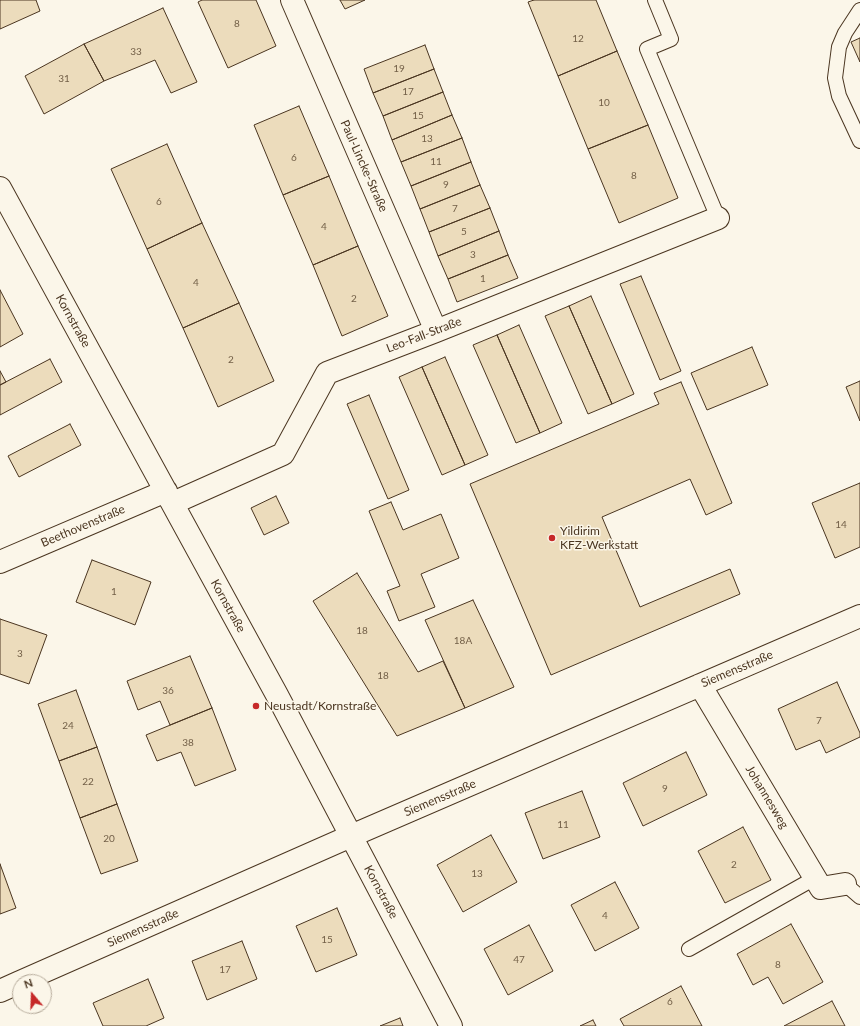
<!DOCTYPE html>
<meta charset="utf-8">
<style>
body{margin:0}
#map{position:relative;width:860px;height:1026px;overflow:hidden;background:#fbf6e9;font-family:Lato,sans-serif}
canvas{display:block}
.north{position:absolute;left:12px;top:974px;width:40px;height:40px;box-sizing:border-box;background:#fbf6e9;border:1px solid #b4a999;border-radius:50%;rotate:341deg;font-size:11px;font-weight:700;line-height:16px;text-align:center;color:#4a3520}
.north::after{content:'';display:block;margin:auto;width:14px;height:18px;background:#c62828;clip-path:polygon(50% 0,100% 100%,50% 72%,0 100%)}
</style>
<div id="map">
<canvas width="860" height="1026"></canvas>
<div class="north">N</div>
</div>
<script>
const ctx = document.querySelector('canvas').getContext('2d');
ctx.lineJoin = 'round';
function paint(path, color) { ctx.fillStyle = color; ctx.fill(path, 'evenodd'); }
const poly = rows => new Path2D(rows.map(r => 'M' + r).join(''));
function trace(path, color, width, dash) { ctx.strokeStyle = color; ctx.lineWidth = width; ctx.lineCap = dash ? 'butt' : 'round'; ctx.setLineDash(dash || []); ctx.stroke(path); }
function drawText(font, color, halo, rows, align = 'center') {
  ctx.font = font + ' Lato,sans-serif'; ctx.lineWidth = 3; ctx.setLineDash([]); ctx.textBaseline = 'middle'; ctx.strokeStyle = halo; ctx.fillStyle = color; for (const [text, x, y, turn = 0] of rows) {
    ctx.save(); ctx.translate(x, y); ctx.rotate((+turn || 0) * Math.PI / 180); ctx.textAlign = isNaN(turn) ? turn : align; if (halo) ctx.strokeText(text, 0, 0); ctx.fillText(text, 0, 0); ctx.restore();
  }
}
const building = poly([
 [0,0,36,0,40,11,0,29,0,0],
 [202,0,256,0,276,46,228,68,198,2,202,0],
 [340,0,365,0,345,9,340,0],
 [534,0,596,0,617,51,558,76,528,2,534,0],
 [163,8,197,82,171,93,155,60,104,81,84,44,163,8],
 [860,38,860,62,851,42,860,38],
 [84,44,104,81,44,114,25,76,84,44],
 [425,45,434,69,373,93,364,69,425,45],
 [617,51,648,125,588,149,558,76,617,51],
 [434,69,443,92,383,116,373,93,434,69],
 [443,92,452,115,392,140,383,116,443,92],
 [299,106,329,176,283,195,254,125,299,106],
 [452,115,462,138,401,162,392,140,452,115],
 [648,125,678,198,619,223,588,149,648,125],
 [462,138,471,162,411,186,401,162,462,138],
 [167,144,202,223,147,249,111,169,167,144],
 [471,162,480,185,420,209,411,186,471,162],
 [329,176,358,246,313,265,283,195,329,176],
 [480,185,490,208,429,232,420,209,480,185],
 [490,208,499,231,438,256,429,232,490,208],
 [202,223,239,303,183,328,147,249,202,223],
 [499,231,508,255,448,279,438,256,499,231],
 [358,246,388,316,342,336,313,265,358,246],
 [508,255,518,278,457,302,448,279,508,255],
 [641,276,681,371,660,380,620,284,641,276],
 [0,290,23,334,0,347,0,290],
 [591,296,634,394,612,404,569,306,591,296],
 [239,303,274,381,218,407,183,328,239,303],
 [569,306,612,404,588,414,545,316,569,306],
 [519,325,562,423,540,433,497,335,519,325],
 [497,335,540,433,516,443,473,345,497,335],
 [752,347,768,385,707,410,691,373,752,347],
 [445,357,488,455,465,465,422,367,445,357],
 [50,359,62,382,0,415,0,385,50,359],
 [422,367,465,465,442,475,399,377,422,367],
 [0,371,6,382,0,385,0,371],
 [860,381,860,421,846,387,860,381],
 [681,382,732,503,706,515,690,479,602,517,640,607,730,569,740,594,551,675,470,484,659,404,654,393,681,382],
 [369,395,409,490,388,499,347,404,369,395],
 [70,424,81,445,19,477,8,456,70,424],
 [860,483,860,547,835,558,812,503,860,483],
 [276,496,289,523,264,535,251,508,276,496],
 [391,502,403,530,441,514,459,558,421,574,435,607,399,621,387,591,400,586,369,511,391,502],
 [92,560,151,582,135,625,76,602,92,560],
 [357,573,418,672,443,661,465,708,397,736,313,601,357,573],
 [473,600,514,687,465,708,425,620,473,600],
 [0,619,47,635,29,684,0,674,0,619],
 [190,656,212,708,170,725,160,701,138,710,127,681,190,656],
 [837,682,860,733,860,737,826,753,820,740,796,750,778,709,837,682],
 [76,690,97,747,59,761,38,704,76,690],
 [212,708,236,770,195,786,181,752,157,761,146,735,212,708],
 [97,747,117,804,80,818,59,761,97,747],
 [686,752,707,795,643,826,623,783,686,752],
 [582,791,600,837,543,859,525,813,582,791],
 [117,804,138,861,101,874,80,818,117,804],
 [743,827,771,880,725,903,698,851,743,827],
 [491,835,517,882,463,912,437,865,491,835],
 [0,864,16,908,0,914,0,864],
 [615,882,639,928,595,951,571,905,615,882],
 [337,908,357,955,316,972,296,926,337,908],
 [791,924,823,982,783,1004,768,977,753,985,737,954,791,924],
 [529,925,553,971,508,995,484,949,529,925],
 [242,941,257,979,207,1000,192,961,242,941],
 [148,979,164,1018,146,1026,103,1026,93,1003,148,979],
 [681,986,702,1026,624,1026,620,1019,681,986],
 [832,1001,845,1026,784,1026,832,1001],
 [400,1018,403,1026,380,1026,400,1018],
 [593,1020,596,1026,580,1026,593,1020]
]);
const lane = poly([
 [655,0,671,39,647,49,718,218],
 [860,10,845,33,839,47,835,78,839,96,860,141],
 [845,884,860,897],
 [689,949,815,878]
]);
const street = poly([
 [292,0,436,331],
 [0,188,277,695,451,1026],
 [173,503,283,454,327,373,436,331,718,218],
 [0,562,166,491],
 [700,685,821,888,845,884],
 [20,982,351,836,860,616],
 [0,991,20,982]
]);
const markers = [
 [552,538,4,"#c62828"],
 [256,706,4,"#c62828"]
];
const numberNames = [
 ["8",237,24],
 ["12",578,39],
 ["33",136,52],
 ["19",399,69],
 ["31",64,79],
 ["17",408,92],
 ["10",604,103],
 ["15",418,116],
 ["13",427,139],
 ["6",294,158],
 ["11",436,162],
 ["8",634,176],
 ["9",446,185],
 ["6",159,202],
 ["7",455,209],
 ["4",324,227],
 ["5",464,232],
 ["3",473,255],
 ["1",483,279],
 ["4",196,283],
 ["2",354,299],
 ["2",231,360],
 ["14",841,525],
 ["1",114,592],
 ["18",362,631],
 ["18A",463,641],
 ["3",20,654],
 ["18",383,676],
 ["36",168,691],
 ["7",819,721],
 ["24",68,726],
 ["38",188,743],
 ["22",88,782],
 ["9",665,789],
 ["11",563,825],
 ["20",109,839],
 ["2",734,865],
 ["13",477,874],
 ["4",605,916],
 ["15",327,940],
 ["47",519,960],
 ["8",778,965],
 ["17",225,970],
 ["6",670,1002]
];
const streetNames = [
 ["Paul-Lincke-Straße",364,166,66],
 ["Kornstraße",73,321,61],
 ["Leo-Fall-Straße",424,335,-21],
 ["Beethovenstraße",83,526,-23],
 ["Kornstraße",228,606,61],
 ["Siemensstraße",737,669,-23],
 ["Johannesweg",767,797,59],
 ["Siemensstraße",440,798,-23],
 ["Kornstraße",381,892,62],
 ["Siemensstraße",143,928,-24]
];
const poiNames = [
 ["Yildirim",560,531],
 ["KFZ-Werkstatt",560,545],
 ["Neustadt/Kornstraße",264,706]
];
paint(building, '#ecdcbc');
trace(building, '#4a3520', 1);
trace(lane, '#4a3520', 16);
trace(street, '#4a3520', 24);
trace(lane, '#fbf6e9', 14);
trace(street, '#fbf6e9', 22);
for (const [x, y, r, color] of markers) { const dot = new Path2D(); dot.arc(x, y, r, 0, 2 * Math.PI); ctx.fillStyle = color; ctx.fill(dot); trace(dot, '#fbf6e9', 1.5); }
drawText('10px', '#725f47', null, numberNames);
drawText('12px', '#4a3520', '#fbf6e9', streetNames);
drawText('12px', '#4a3520', '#fbf6e9', poiNames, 'left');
</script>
